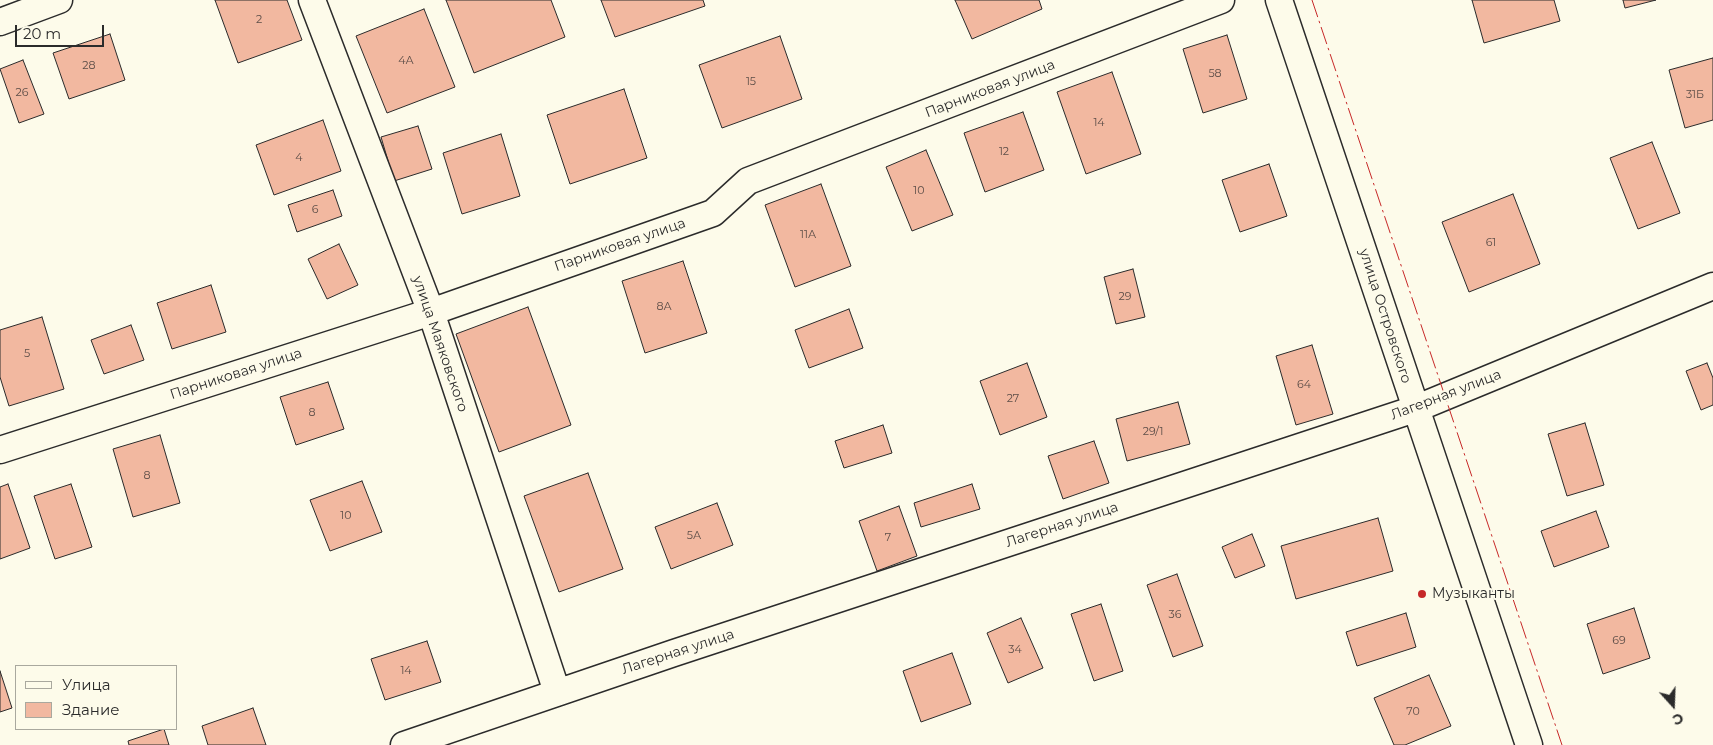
<!DOCTYPE html>
<meta charset="utf-8">
<style>
body{margin:0}
#map{position:relative;width:1713px;height:745px;overflow:hidden;background:#fdfbea;font-family:Montserrat,sans-serif}
canvas{display:block}
.legend{position:absolute;left:15px;top:665px;width:162px;height:65px;box-sizing:border-box;background:#fdfbea;border:1px solid #a9a89e;margin:0;padding:6px 9px;list-style:none;font-size:15px;color:#2b2b2b}
.legend li{display:flex;align-items:center;gap:10px;height:25px}
.legend b{width:25px;border:1px solid #a9a89e}
.north{position:absolute;left:1648px;top:680px;width:50px;height:50px;-webkit-text-stroke:4px #fdfbea;paint-order:stroke;rotate:160deg;font-size:14px;font-weight:700;line-height:20px;text-align:center;color:#2b2b2b}
.north::after{content:'';display:block;margin:auto;width:18px;height:22px;background:#2b2b2b;clip-path:polygon(50% 0,100% 100%,50% 72%,0 100%)}
.scale{position:absolute;left:15px;top:25px;width:89px;height:22px;box-sizing:border-box;border:2px solid #2b2b2b;border-top:0;padding-left:6px;font-size:15px;line-height:18px;white-space:nowrap;color:#2b2b2b;-webkit-text-stroke:4px #fdfbea;paint-order:stroke}
</style>
<div id="map">
<canvas width="1713" height="745"></canvas>
<ul class="legend">
<li><b style="height:6px;background:#fdfbea"></b>Улица</li>
<li><b style="height:14px;background:#f2b8a0"></b>Здание</li>
</ul>
<div class="north">С</div>
<div class="scale">20 m</div>
</div>
<script>
const ctx = document.querySelector('canvas').getContext('2d');
ctx.lineJoin = 'round';
function paint(path, color) { ctx.fillStyle = color; ctx.fill(path, 'evenodd'); }
const poly = rows => new Path2D(rows.map(r => 'M' + r).join(''));
function trace(path, color, width, dash) { ctx.strokeStyle = color; ctx.lineWidth = width; ctx.lineCap = dash ? 'butt' : 'round'; ctx.setLineDash(dash || []); ctx.stroke(path); }
function drawText(font, color, halo, rows, align = 'center') {
  ctx.font = font + ' Montserrat,sans-serif'; ctx.lineWidth = 4; ctx.setLineDash([]); ctx.textBaseline = 'middle'; ctx.strokeStyle = halo; ctx.fillStyle = color; for (const [text, x, y, turn = 0] of rows) {
    ctx.save(); ctx.translate(x, y); ctx.rotate((+turn || 0) * Math.PI / 180); ctx.textAlign = isNaN(turn) ? turn : align; if (halo) ctx.strokeText(text, 0, 0); ctx.fillText(text, 0, 0); ctx.restore();
  }
}
const building = poly([
 [215,0,287,0,302,40,238,63,215,0],
 [446,0,551,0,565,37,474,73,446,0],
 [601,0,703,0,705,6,615,37,601,0],
 [955,0,1039,0,1042,9,972,39,955,0],
 [1472,0,1554,0,1560,21,1484,43,1472,0],
 [1623,0,1656,0,1625,8,1623,0],
 [424,9,455,87,387,113,356,36,424,9],
 [110,34,125,80,69,99,53,53,110,34],
 [1227,35,1247,99,1203,113,1183,49,1227,35],
 [780,36,802,99,722,128,699,65,780,36],
 [1713,58,1713,120,1685,128,1669,70,1713,58],
 [23,60,44,114,19,123,0,69,23,60],
 [1112,72,1141,154,1086,174,1057,92,1112,72],
 [624,89,647,158,570,184,547,115,624,89],
 [1023,112,1044,170,985,192,964,133,1023,112],
 [323,120,341,171,274,195,256,145,323,120],
 [418,126,432,169,394,181,381,137,418,126],
 [501,134,520,196,462,214,443,153,501,134],
 [1652,142,1680,213,1638,229,1610,158,1652,142],
 [926,150,953,215,912,231,886,167,926,150],
 [1269,164,1287,216,1240,232,1222,180,1269,164],
 [821,184,851,266,795,287,765,205,821,184],
 [333,190,342,216,297,232,288,205,333,190],
 [1513,194,1540,264,1469,292,1442,222,1513,194],
 [339,244,358,285,327,299,308,259,339,244],
 [683,261,707,333,645,353,622,281,683,261],
 [1133,269,1145,317,1116,324,1104,277,1133,269],
 [211,285,226,332,172,349,157,303,211,285],
 [528,307,571,425,499,452,456,334,528,307],
 [849,309,863,348,809,368,795,330,849,309],
 [42,317,64,389,9,406,0,377,0,330,42,317],
 [131,325,144,360,104,374,91,340,131,325],
 [1312,345,1333,414,1296,425,1276,356,1312,345],
 [1027,363,1047,417,1000,435,980,381,1027,363],
 [1707,363,1713,378,1713,405,1701,410,1686,371,1707,363],
 [328,382,344,429,296,445,280,397,328,382],
 [1178,402,1190,444,1127,461,1116,419,1178,402],
 [1585,423,1604,485,1567,496,1548,434,1585,423],
 [883,425,892,453,844,468,835,441,883,425],
 [160,435,180,503,133,517,113,449,160,435],
 [1094,441,1109,483,1063,499,1048,456,1094,441],
 [588,473,623,569,559,592,524,496,588,473],
 [362,481,382,532,330,551,310,500,362,481],
 [8,484,30,548,0,559,0,487,8,484],
 [71,484,92,547,55,559,34,496,71,484],
 [972,484,980,509,921,527,914,503,972,484],
 [717,503,733,545,671,569,655,527,717,503],
 [899,506,917,556,877,571,859,521,899,506],
 [1596,511,1609,547,1554,567,1541,531,1596,511],
 [1378,518,1393,571,1296,599,1281,546,1378,518],
 [1252,534,1265,566,1235,578,1222,547,1252,534],
 [1177,574,1203,646,1173,657,1147,585,1177,574],
 [1101,604,1123,671,1094,681,1071,614,1101,604],
 [1634,608,1650,658,1603,674,1587,624,1634,608],
 [1406,613,1416,647,1357,666,1346,632,1406,613],
 [1021,618,1043,668,1008,683,987,633,1021,618],
 [427,641,441,682,385,700,371,659,427,641],
 [952,653,971,704,921,722,903,671,952,653],
 [0,671,12,708,0,712,0,671],
 [1429,675,1451,726,1405,745,1394,745,1374,698,1429,675],
 [253,708,266,745,208,745,202,726,253,708],
 [164,729,169,745,129,745,128,741,164,729]
]);
const street = poly([
 [312,0,431,312,557,692],
 [1279,0,1529,745],
 [0,22,59,0],
 [0,450,431,312,713,213,748,181,1221,0],
 [404,745,674,653,1415,409,1713,286]
]);
const power = poly([
 [1312,0,1562,745]
]);
const markers = [
 [1422,594,5,"#c62828"]
];
const numberNames = [
 ["2",259,20],
 ["4А",406,61],
 ["28",89,66],
 ["58",1215,74],
 ["15",751,82],
 ["26",22,93],
 ["31Б",1695,95],
 ["14",1099,123],
 ["12",1004,152],
 ["4",299,158],
 ["10",919,191],
 ["6",315,210],
 ["11А",808,235],
 ["61",1491,243],
 ["29",1125,297],
 ["8А",664,307],
 ["5",27,354],
 ["64",1304,385],
 ["27",1013,399],
 ["8",312,413],
 ["29/1",1153,432],
 ["8",147,476],
 ["10",346,516],
 ["5А",694,536],
 ["7",888,538],
 ["36",1175,615],
 ["69",1619,641],
 ["34",1015,650],
 ["14",406,671],
 ["70",1413,712]
];
const streetNames = [
 ["Парниковая улица",990,89,-21],
 ["Парниковая улица",620,245,-19],
 ["улица Островского",1385,316,72],
 ["улица Маяковского",440,344,71],
 ["Парниковая улица",236,374,-18],
 ["Лагерная улица",1446,395,-21],
 ["Лагерная улица",1062,525,-18],
 ["Лагерная улица",678,652,-18]
];
const poiNames = [
 ["Музыканты",1432,594]
];
paint(building, '#f2b8a0');
trace(building, '#2b2b2b', 1);
trace(street, '#2b2b2b', 29);
trace(street, '#fdfbea', 26);
trace(power, '#c62828', 1, [18, 4, 2.5, 4]);
for (const [x, y, r, color] of markers) { const dot = new Path2D(); dot.arc(x, y, r, 0, 2 * Math.PI); ctx.fillStyle = color; ctx.fill(dot); trace(dot, '#fdfbea', 2); }
drawText('11px', '#5d4e48', null, numberNames);
drawText('14px', '#2b2b2b', '#fdfbea', streetNames);
drawText('14px', '#2b2b2b', '#fdfbea', poiNames, 'left');
</script>
